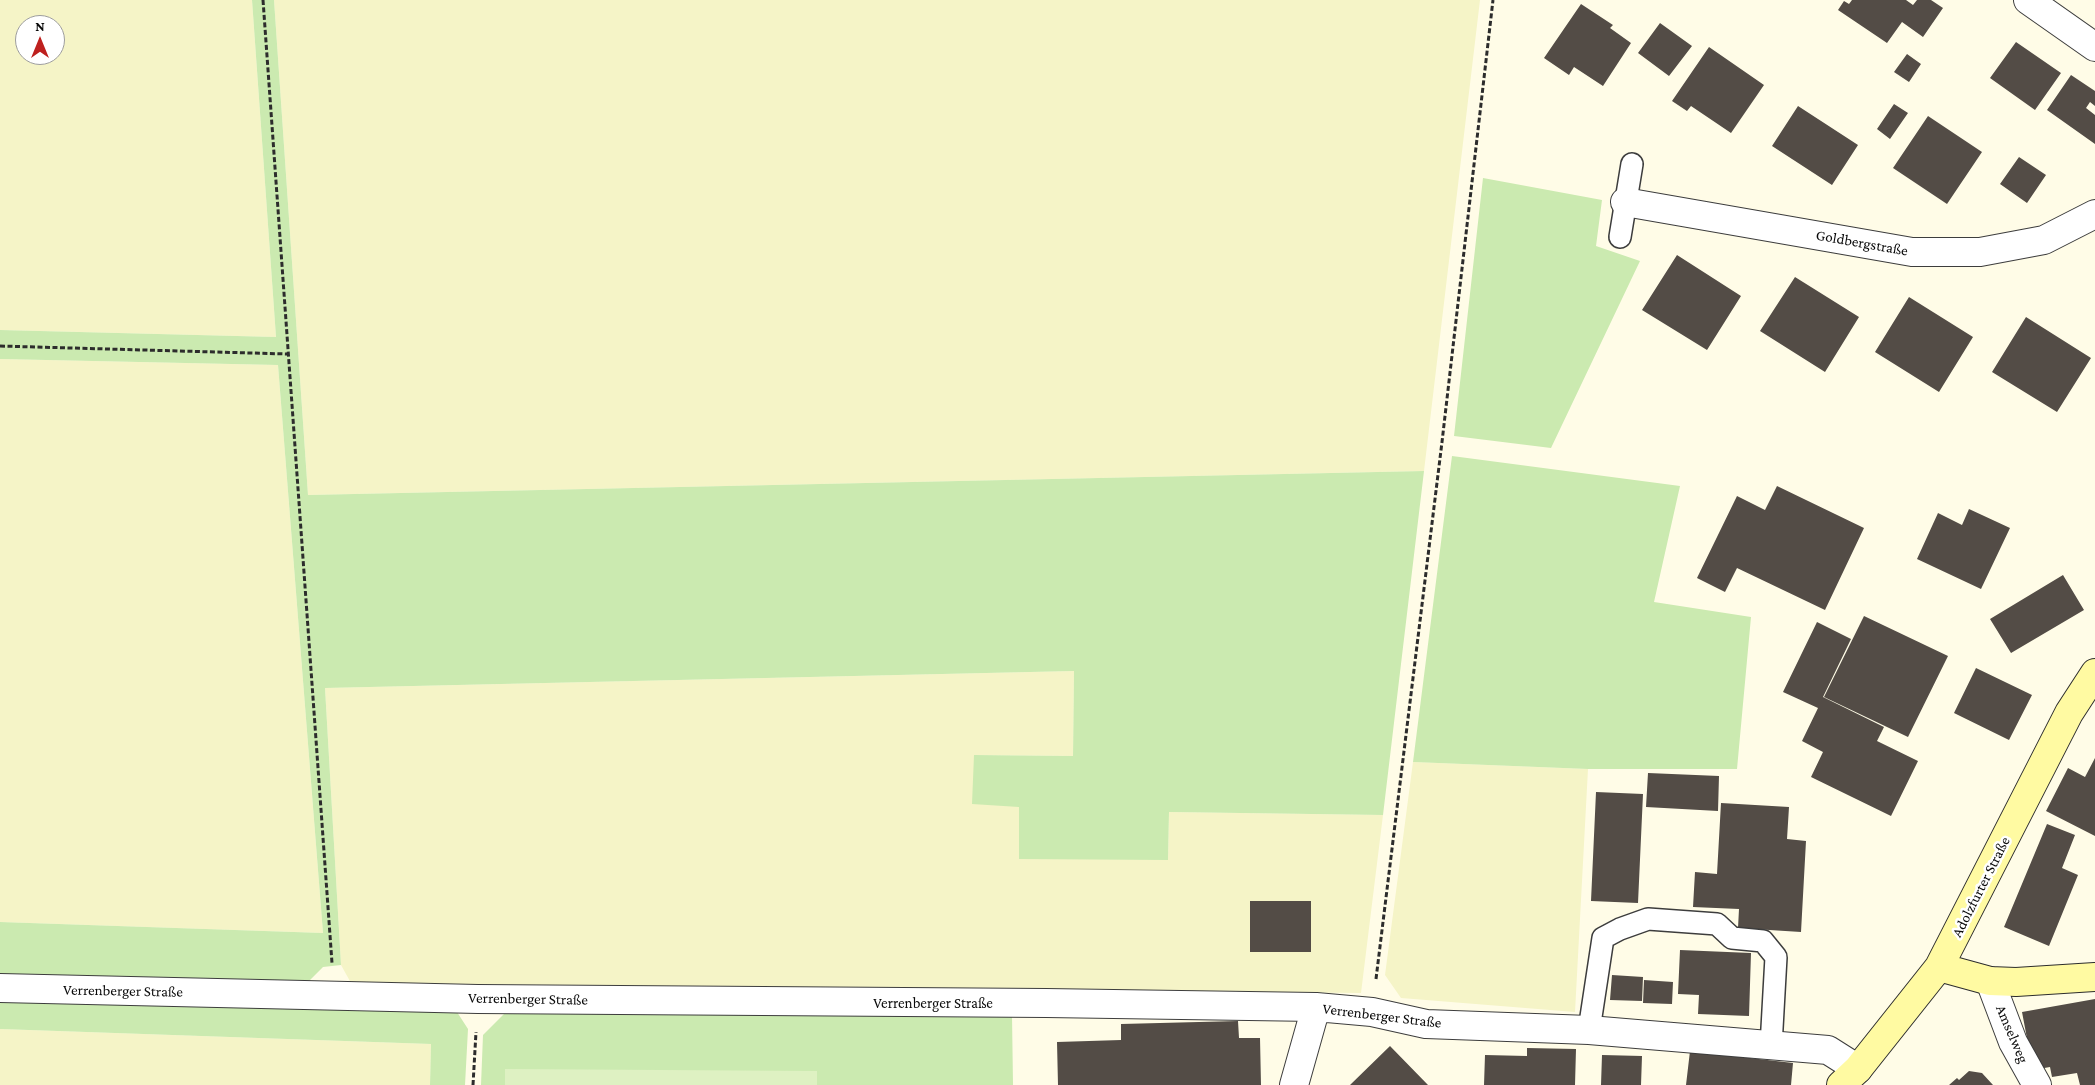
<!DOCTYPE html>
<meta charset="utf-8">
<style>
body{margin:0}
#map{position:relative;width:2095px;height:1085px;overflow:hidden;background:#fffce7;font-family:"Crimson Pro",serif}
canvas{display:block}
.north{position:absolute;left:15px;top:15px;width:50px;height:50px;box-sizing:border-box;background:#fff;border:1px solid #9d9d9d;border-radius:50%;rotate:0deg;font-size:14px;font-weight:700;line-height:20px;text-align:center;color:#0a0a0a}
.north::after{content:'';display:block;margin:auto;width:18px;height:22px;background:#be201e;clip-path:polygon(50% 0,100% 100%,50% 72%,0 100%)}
</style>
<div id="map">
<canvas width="2095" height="1085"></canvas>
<div class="north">N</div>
</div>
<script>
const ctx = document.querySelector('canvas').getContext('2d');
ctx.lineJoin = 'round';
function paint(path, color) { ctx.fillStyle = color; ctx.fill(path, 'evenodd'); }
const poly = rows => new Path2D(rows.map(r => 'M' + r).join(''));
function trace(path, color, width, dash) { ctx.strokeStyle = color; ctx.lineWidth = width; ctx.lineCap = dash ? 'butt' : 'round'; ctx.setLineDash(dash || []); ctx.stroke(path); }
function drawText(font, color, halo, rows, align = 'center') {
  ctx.font = font + ' "Crimson Pro",serif'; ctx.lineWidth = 5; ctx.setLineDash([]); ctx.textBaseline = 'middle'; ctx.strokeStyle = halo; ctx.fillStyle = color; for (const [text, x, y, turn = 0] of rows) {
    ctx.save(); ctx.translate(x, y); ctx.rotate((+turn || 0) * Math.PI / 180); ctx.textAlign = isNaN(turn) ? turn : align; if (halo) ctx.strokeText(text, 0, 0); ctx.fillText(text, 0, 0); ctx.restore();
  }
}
const farmland = poly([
 [0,0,252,0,276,337,0,330],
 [25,25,55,25,55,55,25,55],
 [274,0,1480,0,1424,471,308,495],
 [0,359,278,365,323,933,0,922],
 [1074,671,1073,756,974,755,1019,807,1168,860,1169,812,1383,815,1361,993,351,983,341,965,325,688],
 [1413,762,1588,769,1575,1012,1401,998,1385,975],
 [0,1029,431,1044,430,1085,0,1085]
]);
const green = poly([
 [252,0,274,0,308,495,1424,471,1383,815,1169,812,1168,860,1019,859,1019,807,972,804,974,755,1073,756,1074,671,325,688,341,965,323,967,308,982,0,974,0,922,323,933,278,365,0,359,0,330,276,337],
 [1483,178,1602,200,1596,246,1640,261,1551,448,1454,436],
 [1452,456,1680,486,1654,602,1751,617,1737,769,1588,769,1413,762],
 [0,1001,457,1012,468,1029,465,1085,430,1085,431,1044,0,1029],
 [506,1012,1012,1015,1013,1085,481,1085,483,1035]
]);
const pitch = poly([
 [505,1069,817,1071,817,1085,505,1085]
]);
const building = poly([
 [1852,0,1906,0,1913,5,1917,0,1931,0,1943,8,1923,37,1902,22,1887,43,1838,10,1844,1,1849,4],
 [1581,4,1613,25,1610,28,1631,43,1603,86,1574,67,1569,75,1544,58],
 [1660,23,1692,46,1669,76,1638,53],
 [2016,42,2061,73,2035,110,1990,78],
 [1709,47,1764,85,1731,133,1691,106,1687,111,1672,101],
 [1907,54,1921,64,1909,82,1894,72],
 [2071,75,2095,91,2095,106,2090,102,2086,108,2095,115,2095,144,2047,110],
 [1894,104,1908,113,1890,139,1877,129],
 [1798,106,1858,145,1832,185,1772,146],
 [1928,116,1982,152,1947,204,1893,168],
 [2019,157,2046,175,2027,203,2000,184],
 [1677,255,1741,296,1707,350,1642,310],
 [1795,277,1859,317,1825,372,1760,331],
 [1909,297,1973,337,1939,392,1875,352],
 [2026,317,2091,358,2057,412,1992,372],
 [1777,486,1864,528,1825,610,1737,568,1725,592,1697,578,1737,496,1765,510],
 [1969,509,2010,528,1981,589,1917,559,1938,513,1962,525],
 [2063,575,2084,610,2011,653,1990,619],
 [1864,616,1948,656,1908,737,1824,697],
 [1817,622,1851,639,1823,697,1884,727,1877,741,1918,761,1891,816,1811,777,1823,752,1802,741,1818,708,1783,692],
 [1976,668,2032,695,2009,740,1954,713],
 [2095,758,2095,836,2046,811,2068,768,2085,777],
 [1648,773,1719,776,1718,811,1646,807],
 [1596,792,1643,794,1638,903,1591,901],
 [1721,803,1789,807,1787,839,1806,841,1801,932,1738,928,1739,909,1693,907,1695,872,1717,874],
 [2047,824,2075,835,2062,868,2078,875,2049,946,2004,927],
 [1250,901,1311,901,1311,952,1250,952],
 [1680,950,1751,953,1749,1016,1698,1014,1699,995,1678,994],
 [1612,975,1643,977,1642,1001,1610,1000],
 [1644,980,1673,982,1672,1004,1643,1003],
 [2095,999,2095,1085,2080,1085,2077,1073,2052,1077,2050,1067,2033,1070,2022,1012],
 [1238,1021,1239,1038,1260,1038,1261,1085,1058,1085,1057,1042,1121,1040,1121,1024],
 [1390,1046,1428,1085,1350,1085],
 [1527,1048,1576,1049,1575,1085,1484,1085,1485,1055,1527,1056],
 [1690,1051,1793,1063,1791,1085,1686,1085],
 [1602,1055,1642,1056,1641,1085,1601,1085],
 [1969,1071,1982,1073,1993,1085,1949,1085,1957,1078,1959,1080]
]);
const path = poly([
 [263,0,332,963],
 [0,346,287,354],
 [1376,979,1442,442,1493,0],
 [473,1085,476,1032]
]);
const lane = poly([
 [1620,237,1632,164],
 [1589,1030,1603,938,1620,929,1648,919,1717,924,1732,938,1763,941,1776,957,1771,1046]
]);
const street = poly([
 [2028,0,2095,47],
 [1625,202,1912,252,1980,252,2044,240,2095,214],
 [1990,981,2013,1042,2037,1085],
 [0,988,478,999,1046,1003,1316,1007,1372,1012,1426,1024,1589,1030,1828,1050,1858,1069],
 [1294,1085,1316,1007]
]);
const secondary = poly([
 [1939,967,1990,981,2016,982,2095,977],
 [1841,1085,1858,1069,1939,967,2069,713,2095,673]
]);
const streetNames = [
 ["Goldbergstraße",1862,243,10],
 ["Adolzfurter Straße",1981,887,-63],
 ["Verrenberger Straße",123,991,1],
 ["Verrenberger Straße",528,999,1],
 ["Verrenberger Straße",933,1003],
 ["Verrenberger Straße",1382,1016,7],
 ["Amselweg",2012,1034,67]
];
paint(farmland, '#f5f4c7');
paint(green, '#cbeab0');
paint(pitch, '#def1c2');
paint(building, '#534c46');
trace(lane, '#3d3d3d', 24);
trace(street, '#3d3d3d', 30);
trace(secondary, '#2c2c2c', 30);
trace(path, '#2c2c2c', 3, [5, 2.5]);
trace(lane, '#fff', 21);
trace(street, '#fff', 28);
trace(secondary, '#fffaa2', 28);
drawText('15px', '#0a0a0a', '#fff', streetNames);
</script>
